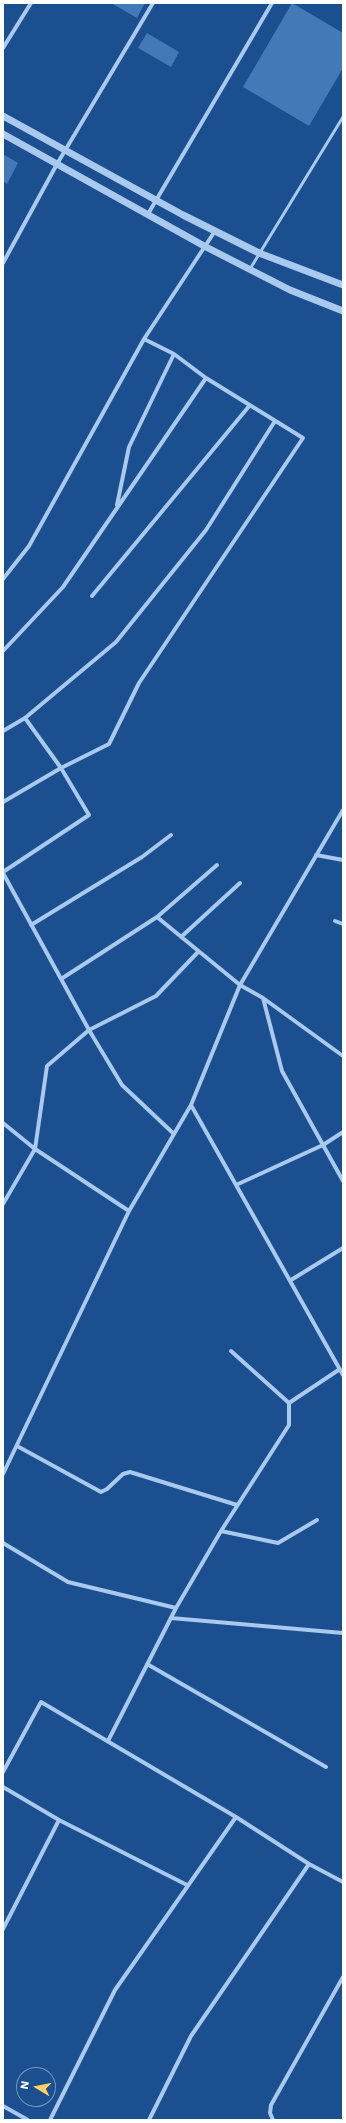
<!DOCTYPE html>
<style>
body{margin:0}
#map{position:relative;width:346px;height:2123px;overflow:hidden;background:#1b4f8f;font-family:"Work Sans",sans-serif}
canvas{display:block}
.frame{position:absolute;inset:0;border:4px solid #fff;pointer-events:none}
.north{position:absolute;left:16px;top:2067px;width:40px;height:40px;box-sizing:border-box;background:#1b4f8f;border:1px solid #7695bc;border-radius:50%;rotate:280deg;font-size:11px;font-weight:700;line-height:16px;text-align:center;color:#fff}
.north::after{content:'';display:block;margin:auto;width:14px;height:18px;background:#ffd166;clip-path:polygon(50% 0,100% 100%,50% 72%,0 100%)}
</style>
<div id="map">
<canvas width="346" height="2123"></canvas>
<div class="frame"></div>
<div class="north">N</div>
</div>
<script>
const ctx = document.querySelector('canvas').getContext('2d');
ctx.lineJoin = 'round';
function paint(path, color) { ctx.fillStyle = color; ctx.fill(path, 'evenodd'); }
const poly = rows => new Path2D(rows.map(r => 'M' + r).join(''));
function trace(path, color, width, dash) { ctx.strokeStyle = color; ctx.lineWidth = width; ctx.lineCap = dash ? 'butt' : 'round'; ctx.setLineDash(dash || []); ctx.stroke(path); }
const building = poly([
 [111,3,145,3,137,18],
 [292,3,343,33,343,68,309,126,243,87],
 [147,33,179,52,171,67,138,48],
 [3,154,18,163,7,184,3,181]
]);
const service = poly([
 [250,269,343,117]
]);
const minor = poly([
 [3,48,31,3],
 [148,214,272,3],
 [3,263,57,164,153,3],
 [117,505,129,447,174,354],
 [3,579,29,546,144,339,215,231],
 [92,596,250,405],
 [3,651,63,587,206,378],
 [3,731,25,718,116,642,206,530,275,421],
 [3,802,61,768,109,744,139,683,303,438,206,378,174,354,144,339],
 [316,855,343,860],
 [3,872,89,815,61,768,25,718],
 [3,873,89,1030,122,1085,174,1134],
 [157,917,240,985,263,998,343,1056],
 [335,921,343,924],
 [31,925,142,857,171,835],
 [181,937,240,883],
 [61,979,157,917,217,865],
 [263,998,282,1071,343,1181],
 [191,1105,343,1375],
 [3,1123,35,1149,129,1211],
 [236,1185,323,1145,343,1132],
 [3,1204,35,1149,47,1066,89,1030,156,996,198,952],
 [291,1280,343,1248],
 [231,1351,289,1403,340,1369],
 [17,1446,101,1492,107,1489,123,1474,130,1472,237,1505],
 [3,1474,129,1211,191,1105,240,985,343,810],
 [221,1531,278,1543,317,1520],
 [3,1543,68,1582,176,1608],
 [171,1618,343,1633],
 [147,1664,326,1767],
 [108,1741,176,1608,221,1531,289,1425,289,1403],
 [3,1772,41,1702,236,1817,309,1864,343,1882],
 [3,1787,59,1820,187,1885],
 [3,1929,59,1820],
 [3,2106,28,2120],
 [50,2120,115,1990,236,1817],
 [149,2120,191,2036,309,1864],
 [273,2120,270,2113,271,2105,343,1977]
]);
const tertiary = poly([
 [3,116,183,215,259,253,343,285],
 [3,134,206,247,290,290,343,311]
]);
paint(building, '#4478b7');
trace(service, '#a9c9ee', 3);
trace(minor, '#a9c9ee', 4);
trace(tertiary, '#a9c9ee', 7);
</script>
